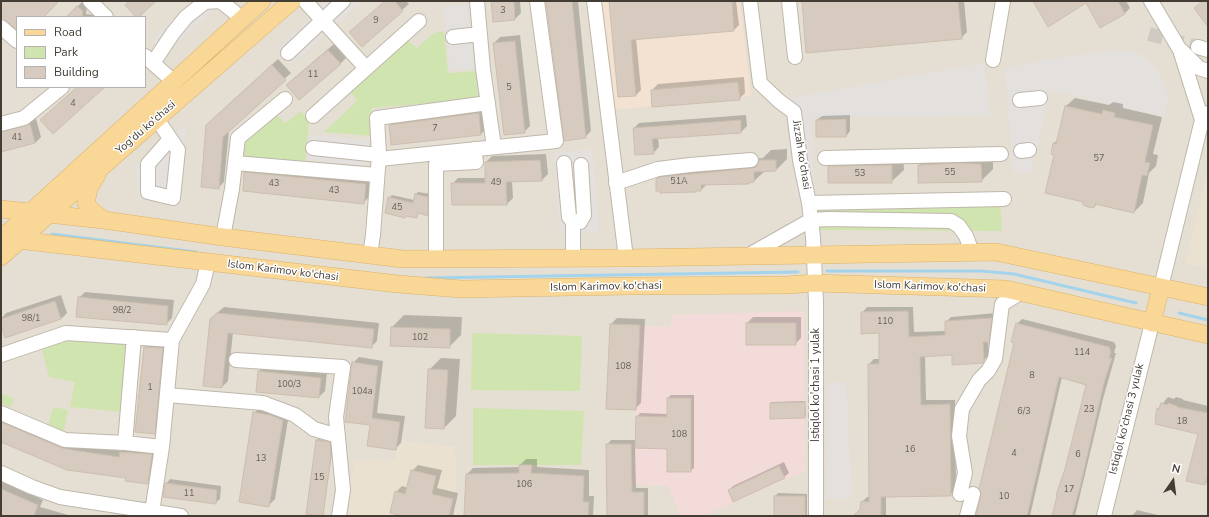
<!DOCTYPE html>
<style>
body{margin:0}
#map{position:relative;width:1209px;height:517px;overflow:hidden;background:#f2ede5;font-family:"Nunito Sans",sans-serif}
canvas{display:block}
.frame{position:absolute;inset:0;border:2px solid #443d35;pointer-events:none}
.legend{position:absolute;left:16px;top:16px;width:130px;height:72px;box-sizing:border-box;background:#fff;border:1px solid #b4b1ae;margin:0;padding:5px 7px;list-style:none;font-size:12px;color:#443d35}
.legend li{display:flex;align-items:center;gap:8px;height:20px}
.legend b{width:20px;border:1px solid #b4b1ae}
.north{position:absolute;left:1153px;top:461px;width:40px;height:40px;-webkit-text-stroke:3px #fff;paint-order:stroke;rotate:14deg;font-size:11px;font-weight:700;line-height:16px;text-align:center;color:#443d35}
.north::after{content:'';display:block;margin:auto;width:14px;height:18px;background:#443d35;clip-path:polygon(50% 0,100% 100%,50% 72%,0 100%)}
</style>
<div id="map">
<canvas width="1209" height="517"></canvas>
<div class="frame"></div>
<ul class="legend">
<li><b style="height:5px;background:#f9d797"></b>Road</li>
<li><b style="height:11px;background:#d0e4af"></b>Park</li>
<li><b style="height:11px;background:#d6cbbe"></b>Building</li>
</ul>
<div class="north">N</div>
</div>
<script>
const ctx = document.querySelector('canvas').getContext('2d');
ctx.lineJoin = 'round';
function paint(path, color) { ctx.fillStyle = color; ctx.fill(path, 'evenodd'); }
const poly = rows => new Path2D(rows.map(r => 'M' + r).join(''));
function trace(path, color, width, dash) { ctx.strokeStyle = color; ctx.lineWidth = width; ctx.lineCap = dash ? 'butt' : 'round'; ctx.setLineDash(dash || []); ctx.stroke(path); }
function drawText(font, color, halo, rows, align = 'center') {
  ctx.font = font + ' "Nunito Sans",sans-serif'; ctx.lineWidth = 3; ctx.setLineDash([]); ctx.textBaseline = 'middle'; ctx.strokeStyle = halo; ctx.fillStyle = color; for (const [text, x, y, turn = 0] of rows) {
    ctx.save(); ctx.translate(x, y); ctx.rotate((+turn || 0) * Math.PI / 180); ctx.textAlign = isNaN(turn) ? turn : align; if (halo) ctx.strokeText(text, 0, 0); ctx.fillText(text, 0, 0); ctx.restore();
  }
}
const residential = poly([
 [1,1,1208,1,1208,516,1,516],
 [17,17,145,17,145,87,17,87]
]);
const commercial = poly([
 [601,1,740,1,751,96,613,110]
]);
const education = poly([
 [1208,169,1208,268,1185,263],
 [400,441,455,447,456,516,345,516,354,461,394,461]
]);
const medical = poly([
 [804,311,805,471,704,516,681,516,668,486,634,484,638,326,671,327,671,315]
]);
const green = poly([
 [444,31,448,73,477,71,478,99,372,108,371,136,324,132,357,101,351,92,408,41,417,48,434,33],
 [301,111,309,121,305,164,240,159,242,146,277,115,285,123],
 [1000,202,1002,231,819,230,817,207],
 [472,333,582,336,580,391,471,390],
 [73,337,132,341,124,412,70,407,75,382,49,377,41,346],
 [1,394,14,398,11,407,1,403],
 [53,407,68,410,64,431,48,427],
 [473,408,584,411,581,465,473,465]
]);
const parking = poly([
 [193,1,223,1,164,55,151,39],
 [326,1,363,1,337,24,320,6],
 [467,5,474,68,450,70,443,6],
 [309,19,324,36,293,64,278,48],
 [1118,50,1139,53,1158,72,1168,95,1165,117,1050,90,1031,174,1013,172,1005,68,1051,59],
 [984,63,990,116,812,117,814,199,796,198,795,152,789,151,787,99],
 [187,123,178,204,139,198,135,166],
 [310,135,368,141,365,166,308,159],
 [592,149,599,232,560,234,554,153],
 [846,382,852,498,826,499,828,383]
]);
const shadow = poly([
 [385,1,406,1,409,4,362,45],
 [492,1,520,1,521,13,515,19],
 [547,1,578,1,591,131,585,137],
 [610,1,736,1,739,25,734,30,636,38,641,90,636,95,619,96],
 [803,1,964,1,967,32,961,38],
 [1035,1,1126,1,1130,8,1125,13,1086,1],
 [82,2,87,7,86,14,94,15,96,17,67,17],
 [520,35,530,126,524,132,494,43,500,37],
 [334,44,346,58,340,64,293,79],
 [278,59,291,73,229,130,224,182,218,188,213,119],
 [744,77,745,93,739,99,652,90,658,84],
 [1075,98,1109,105,1113,102,1123,104,1123,108,1162,117,1153,154,1158,155,1156,166,1149,173,1143,203,1134,212,1097,204,1094,207,1085,201,1055,154,1052,154,1054,143,1058,139,1066,106],
 [485,108,487,128,481,134,390,125,396,119],
 [746,115,747,126,741,132,658,137,659,147,653,153,634,128,639,123],
 [850,115,850,131,846,136,817,120,822,116],
 [36,119,41,137,35,143,1,151,1,128],
 [787,149,787,159,776,170,765,171,754,181,707,184,701,190,657,179,668,168,703,163,763,158,771,150],
 [993,152,993,169,981,181,919,182,919,165,931,153],
 [903,153,904,170,891,182,829,167,841,155],
 [546,154,548,174,542,180,512,181,513,198,507,204,452,184,458,178,486,178,486,162,492,156],
 [251,167,371,178,369,197,363,203,245,173],
 [418,192,430,194,430,212,427,214,419,213,416,217,389,198,392,195,414,200,415,195],
 [85,292,174,300,172,318,166,324,79,298],
 [61,295,67,313,61,319,1,322,1,319,6,313],
 [224,307,379,323,377,341,371,347,233,332,228,381,222,387,217,313],
 [867,307,913,307,914,332,946,331,946,322,951,317,996,313,994,335,988,340,989,355,982,362,953,354,925,356,926,400,955,400,956,490,950,495,886,496,886,516,859,516,861,509,862,502,867,497,870,497,869,364,874,359,880,359,880,332,862,313],
 [404,315,462,317,461,335,449,347,392,327],
 [753,317,801,317,801,338,795,344,747,323],
 [617,318,645,319,641,403,635,409,611,324],
 [1022,319,1114,342,1116,346,1114,353,1116,353,1103,399,1075,516,1053,516,1087,384,1062,377,1030,516,977,516,1015,342,1017,324],
 [151,341,168,342,160,427,154,433,145,347],
 [359,357,383,361,377,413,405,416,401,443,395,449,371,424,353,363],
 [441,358,460,359,456,416,444,428,429,370],
 [265,365,327,372,325,391,319,397,259,371],
 [671,395,694,395,694,468,690,471,668,448,635,447,636,488,648,488,648,516,608,516,607,445,611,440,637,440,637,417,640,413,668,414,668,398],
 [1168,397,1174,399,1176,397,1183,399,1183,400,1208,406,1208,481,1205,484,1199,433,1158,409],
 [805,401,806,416,805,417,771,403,772,402],
 [260,407,289,414,275,499,269,505,254,413],
 [1,413,68,442,122,451,127,446,158,449,153,477,147,483,1,441],
 [318,439,331,442,332,454,322,516,307,513],
 [526,459,537,459,537,467,589,470,589,496,594,496,593,516,465,516,467,474,473,468,520,467,520,465],
 [784,462,789,473,784,477,729,490,733,486],
 [418,465,442,470,437,488,458,493,453,516,407,516,396,492,402,486,408,488,412,471],
 [170,479,221,486,220,499,215,503,166,484],
 [1,481,43,500,40,507,72,516,1,516],
 [778,493,807,494,807,516,774,516,775,496],
 [1137,510,1162,516,1132,516]
]);
const stream = poly([
 [52,234,196,252],
 [827,271,981,271,1014,274,1136,303],
 [426,278,798,272],
 [1179,313,1208,320]
]);
const building = poly([
 [1,1,59,1,44,17,17,17,17,30,1,16,1,1],
 [129,1,156,1,139,17,136,17,125,5,129,1],
 [385,1,395,1,403,11,362,47,349,32,385,1],
 [491,1,514,1,515,20,493,22,491,1],
 [546,1,572,1,586,138,564,141,546,1],
 [609,1,732,1,734,31,631,40,636,96,618,97,609,1],
 [802,1,958,1,962,39,806,53,802,1],
 [1033,1,1118,1,1125,14,1100,28,1086,3,1048,27,1033,1],
 [1203,1,1208,1,1208,27,1194,8,1203,1],
 [77,6,83,11,82,17,66,17,77,6],
 [515,41,525,133,504,135,493,43,515,41],
 [328,50,341,64,299,100,286,85,328,50],
 [272,65,286,80,223,137,219,189,201,187,206,125,272,65],
 [738,82,740,100,652,107,651,90,738,82],
 [77,87,105,87,53,134,40,120,77,87],
 [1065,106,1102,114,1103,110,1115,113,1114,117,1153,125,1145,162,1150,163,1147,176,1142,175,1134,213,1095,204,1094,208,1088,207,1083,205,1083,202,1045,193,1054,155,1051,154,1053,143,1056,144,1065,106],
 [479,113,481,135,391,145,389,125,479,113],
 [846,119,846,137,816,137,816,120,846,119],
 [741,120,741,133,652,139,654,154,635,155,633,128,741,120],
 [30,124,35,143,1,152,1,132,30,124],
 [540,160,542,181,506,182,507,205,452,205,451,183,485,183,485,162,540,160],
 [759,160,776,160,776,171,754,172,754,182,749,183,749,184,701,185,701,191,696,191,696,192,660,193,660,191,656,191,656,179,660,177,752,168,756,167,759,160],
 [958,163,981,164,982,182,918,183,918,165,958,163],
 [892,165,892,183,828,183,828,166,892,165],
 [244,172,366,184,364,204,243,191,244,172],
 [415,194,428,197,428,216,418,213,417,218,406,216,405,218,385,213,388,197,413,203,415,194],
 [78,297,168,306,167,325,76,317,78,297],
 [55,301,61,319,5,338,1,325,1,319,55,301],
 [908,311,909,337,945,335,945,321,992,318,989,342,983,342,984,361,983,363,952,365,952,355,920,357,921,405,950,404,951,496,881,497,881,516,853,516,860,509,861,501,869,502,868,364,879,364,879,333,861,334,861,312,908,311],
 [217,313,374,329,372,348,228,333,222,388,203,386,210,319,217,313],
 [746,323,796,323,796,345,746,345,746,323],
 [1016,323,1109,347,1111,352,1109,358,1112,358,1104,383,1080,487,1072,516,1052,516,1057,496,1056,495,1065,469,1086,385,1059,377,1027,516,976,516,981,496,979,489,1014,343,1011,342,1016,323],
 [610,324,640,325,636,410,606,409,610,324],
 [391,327,450,329,450,348,390,346,391,327],
 [144,347,163,348,155,434,135,432,144,347],
 [352,362,378,366,372,418,400,422,396,450,367,446,370,425,345,422,352,362],
 [428,369,448,370,444,429,425,428,428,369],
 [258,371,321,378,319,398,256,392,258,371],
 [667,398,691,398,691,472,667,472,667,449,635,448,636,416,667,417,667,398],
 [805,402,805,418,770,419,770,403,805,402],
 [1161,403,1168,405,1168,403,1177,406,1177,407,1208,413,1208,475,1205,485,1186,481,1198,434,1155,424,1156,420,1155,419,1157,408,1159,409,1161,403],
 [253,412,270,415,283,420,269,507,239,502,253,412],
 [1,422,62,448,73,450,119,457,120,452,152,454,148,484,125,481,126,478,67,470,1,442,1,422],
 [316,440,330,442,331,456,323,516,306,514,316,440],
 [606,444,631,444,632,492,644,492,644,516,607,516,606,444],
 [519,465,532,465,531,473,584,476,583,502,589,502,588,516,464,516,466,474,519,473,519,465],
 [779,466,785,478,733,502,728,490,779,466],
 [411,470,436,476,432,494,453,499,449,516,403,516,390,513,395,491,405,494,411,470],
 [165,483,217,490,216,504,163,497,165,483],
 [1,489,38,505,34,516,1,516,1,489],
 [774,496,805,496,805,516,774,516,774,496]
]);
const minorTunnel = poly([
 [1149,34,1198,47]
]);
const minor = poly([
 [90,1,106,17],
 [305,1,366,68],
 [477,1,483,69,494,147],
 [594,1,626,258],
 [750,1,760,83,779,101,794,112,800,160,809,203,813,237,816,302,816,516],
 [789,1,795,57],
 [1151,1,1180,50,1202,120],
 [1,27,17,41],
 [453,37,480,34],
 [1198,47,1208,50],
 [1182,51,1199,68,1208,71],
 [288,53,343,1],
 [145,56,174,82],
 [993,60,1003,1],
 [153,63,173,33,186,17,205,2,220,1,233,11,241,19],
 [1020,100,1040,98],
 [313,116,419,21],
 [157,119,178,150,173,198,148,192,148,164,170,139],
 [1,124,24,118,62,87],
 [313,148,379,155],
 [1021,151,1029,150],
 [825,158,1001,154],
 [379,159,556,141,537,1],
 [235,163,377,175],
 [564,163,569,217,573,222,573,258],
 [616,183,658,169,690,165,751,160],
 [809,203,1004,199],
 [573,222,580,222,584,215,581,165],
 [223,237,232,189,238,138,285,99],
 [370,255,373,235,379,155,377,118,488,103],
 [749,255,811,220,829,219,951,221,959,226,966,236,972,252],
 [436,259,436,164,476,162,474,149],
 [1161,287,1202,120,1208,113],
 [1,355,66,333,172,340],
 [236,360,343,367,336,417,343,490,339,516],
 [167,395,263,403,295,415,314,429,338,436],
 [1,413,65,440,125,443,162,447],
 [125,443,134,337],
 [1,473,32,487,60,497,181,516],
 [960,494,965,473,959,436,962,409,979,380,988,371,995,359,1002,304,1022,292],
 [152,512,162,447,172,340,203,284,208,262],
 [967,516,973,494],
 [1104,516,1152,323]
]);
const major = poly([
 [97,175,89,188,86,203,90,209,104,220],
 [1,209,104,220,223,237,403,259,626,258,996,252,1208,297],
 [1,238,398,284,461,289,630,286,788,285,814,283,1006,289,1208,335],
 [1,239,262,1],
 [1,257,112,158,292,1],
 [1152,323,1161,287]
]);
const numberNames = [
 ["3",503,11],
 ["9",376,21],
 ["11",313,75],
 ["5",509,88],
 ["4",73,104],
 ["7",435,129],
 ["41",17,138],
 ["57",1099,159],
 ["55",950,173],
 ["53",860,174],
 ["51A",679,182],
 ["49",496,183],
 ["43",274,184],
 ["43",334,191],
 ["45",397,208],
 ["98/2",122,311],
 ["98/1",31,319],
 ["110",885,322],
 ["102",420,338],
 ["114",1082,353],
 ["108",623,367],
 ["8",1032,376],
 ["100/3",289,385],
 ["1",150,388],
 ["104a",362,392],
 ["23",1089,410],
 ["6/3",1024,412],
 ["18",1182,422],
 ["108",679,435],
 ["16",910,450],
 ["4",1014,454],
 ["6",1078,455],
 ["13",261,459],
 ["15",319,478],
 ["106",524,485],
 ["17",1069,490],
 ["11",189,494],
 ["10",1004,497]
];
const streetNames = [
 ["Yog'du ko'chasi",146,128,-41],
 ["Jizzah ko'chasi",801,155,81],
 ["Islom Karimov ko'chasi",283,271,7],
 ["Islom Karimov ko'chasi",606,287,-1],
 ["Islom Karimov ko'chasi",930,287,2],
 ["Istiqlol ko'chasi 1 yulak",816,385,-90],
 ["Istiqlol ko'chasi 3 yulak",1127,419,-76]
];
paint(residential, '#e5dfd3');
paint(commercial, '#f3e2d1');
paint(education, '#eae1d0');
paint(medical, '#f2dbd9');
paint(green, '#d0e4af');
paint(parking, '#e3e0dd');
paint(shadow, '#0003');
trace(stream, '#a4d3ec', 3);
paint(building, '#d6cbbe');
trace(building, '#cdbfaf', 1);
trace(minorTunnel, '#cfcac2', 14, [14, 7]);
trace(minor, '#bfb7ab', 16);
trace(major, '#ddb268', 18);
trace(minor, '#fff', 14);
trace(major, '#f9d797', 17);
drawText('9px', '#686057', null, numberNames);
drawText('11px', '#443d35', '#fff', streetNames);
</script>
